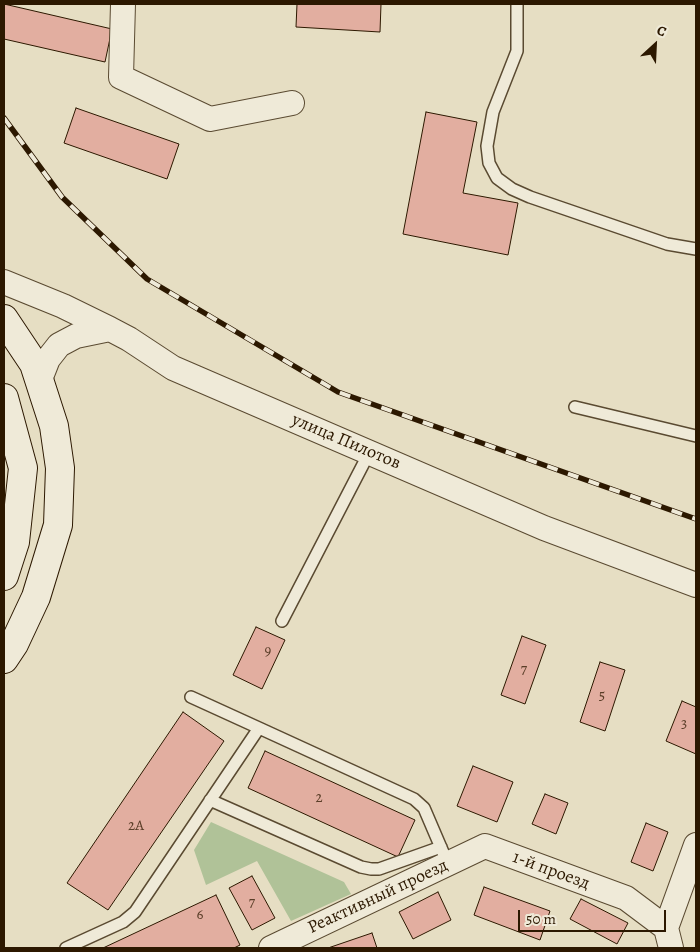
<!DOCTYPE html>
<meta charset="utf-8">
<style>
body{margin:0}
#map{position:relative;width:700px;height:952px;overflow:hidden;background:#e6dec3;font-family:Alegreya,serif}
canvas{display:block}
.frame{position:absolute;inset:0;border:5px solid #2c1800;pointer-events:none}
.north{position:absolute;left:630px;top:20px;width:50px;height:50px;-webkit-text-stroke:4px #efead8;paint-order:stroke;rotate:25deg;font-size:14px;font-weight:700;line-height:20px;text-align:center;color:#2c1800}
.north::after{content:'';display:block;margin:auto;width:18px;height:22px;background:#2c1800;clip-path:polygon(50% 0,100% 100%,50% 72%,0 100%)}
.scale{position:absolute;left:518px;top:910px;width:148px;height:22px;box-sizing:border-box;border:2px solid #2c1800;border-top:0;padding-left:6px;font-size:15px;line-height:18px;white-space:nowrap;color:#2c1800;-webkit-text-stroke:4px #efead8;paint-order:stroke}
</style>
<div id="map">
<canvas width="700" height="952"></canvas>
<div class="frame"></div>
<div class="north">С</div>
<div class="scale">50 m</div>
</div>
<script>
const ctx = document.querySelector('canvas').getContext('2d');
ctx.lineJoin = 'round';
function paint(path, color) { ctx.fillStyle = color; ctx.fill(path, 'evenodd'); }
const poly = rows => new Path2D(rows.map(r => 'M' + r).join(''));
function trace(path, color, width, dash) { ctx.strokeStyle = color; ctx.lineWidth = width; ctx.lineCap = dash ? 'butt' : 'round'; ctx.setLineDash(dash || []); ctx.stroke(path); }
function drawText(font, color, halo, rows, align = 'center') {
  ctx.font = font + ' Alegreya,serif'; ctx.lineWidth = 5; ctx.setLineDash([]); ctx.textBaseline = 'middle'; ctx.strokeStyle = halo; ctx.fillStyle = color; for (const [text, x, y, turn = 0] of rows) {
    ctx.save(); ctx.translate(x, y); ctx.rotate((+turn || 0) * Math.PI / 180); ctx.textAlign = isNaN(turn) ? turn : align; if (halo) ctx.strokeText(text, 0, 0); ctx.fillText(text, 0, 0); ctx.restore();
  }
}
const green = poly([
 [211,822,344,882,351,894,291,921,257,861,206,885,194,850]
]);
const building = poly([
 [4,4,112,29,105,62,4,39,4,4],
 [297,4,381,4,380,32,296,27,297,4],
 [76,108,179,144,167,179,64,143,76,108],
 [426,112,477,122,463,193,518,203,508,255,403,234,426,112],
 [256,627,285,640,262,689,233,675,256,627],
 [522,636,546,645,525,704,501,695,522,636],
 [600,662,625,670,605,731,580,722,600,662],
 [682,701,696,707,696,754,666,741,682,701],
 [183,712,224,741,108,910,67,883,183,712],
 [265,751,415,820,398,857,248,788,265,751],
 [473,766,513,782,497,822,457,806,473,766],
 [545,794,568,803,556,834,532,824,545,794],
 [646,823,668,832,653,871,631,862,646,823],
 [252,876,275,918,252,930,229,888,252,876],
 [484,887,550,911,540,940,474,915,484,887],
 [438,892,451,920,413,939,399,912,438,892],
 [216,895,240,945,234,948,103,948,216,895],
 [581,899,628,923,617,944,570,919,581,899],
 [372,933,377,948,328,948,372,933]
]);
const lane = poly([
 [517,4,517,51,493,112,487,146,489,163,497,178,512,189,530,197,667,244,696,249],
 [575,407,696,436],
 [282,621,369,453],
 [191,697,259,728],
 [210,800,361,867,371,869,379,869,441,847],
 [66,948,123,922,135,912,259,728,414,799,424,808,448,864]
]);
const street = poly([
 [123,4,121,77,210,119,292,103],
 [4,282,63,306,110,329,129,339,173,368,544,528,696,585],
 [39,382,48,359,59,345,76,336,110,329],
 [271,948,485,846,626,898,666,928],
 [671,948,666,928,696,845]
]);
const secondary = poly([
 [4,319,34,364,54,426,60,468,58,525,36,597,14,644,4,659],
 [4,398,23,468,15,542,4,576]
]);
const rail = poly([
 [4,118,62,197,147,279,338,392,696,519]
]);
const numberNames = [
 ["9",268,651],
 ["7",524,670],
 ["5",602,696],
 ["3",684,724],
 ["2",319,798],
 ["2А",136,826],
 ["7",252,903],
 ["6",200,915]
];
const streetNames = [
 ["улица Пилотов",346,442,23],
 ["1-й проезд",551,871,20],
 ["Реактивный проезд",378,897,-25]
];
paint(green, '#b0c298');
paint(building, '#e2aea0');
trace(building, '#2c1800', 1);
trace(lane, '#5a4a31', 14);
trace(street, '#5a4a31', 26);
trace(secondary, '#2c1800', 30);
trace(lane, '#efead8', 11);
trace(street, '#efead8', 24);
trace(secondary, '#efead8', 28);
trace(rail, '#2c1800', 5.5);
trace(rail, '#efead8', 4, [11]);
drawText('15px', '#5a3e28', null, numberNames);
drawText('18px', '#2c1800', '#efead8', streetNames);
</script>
